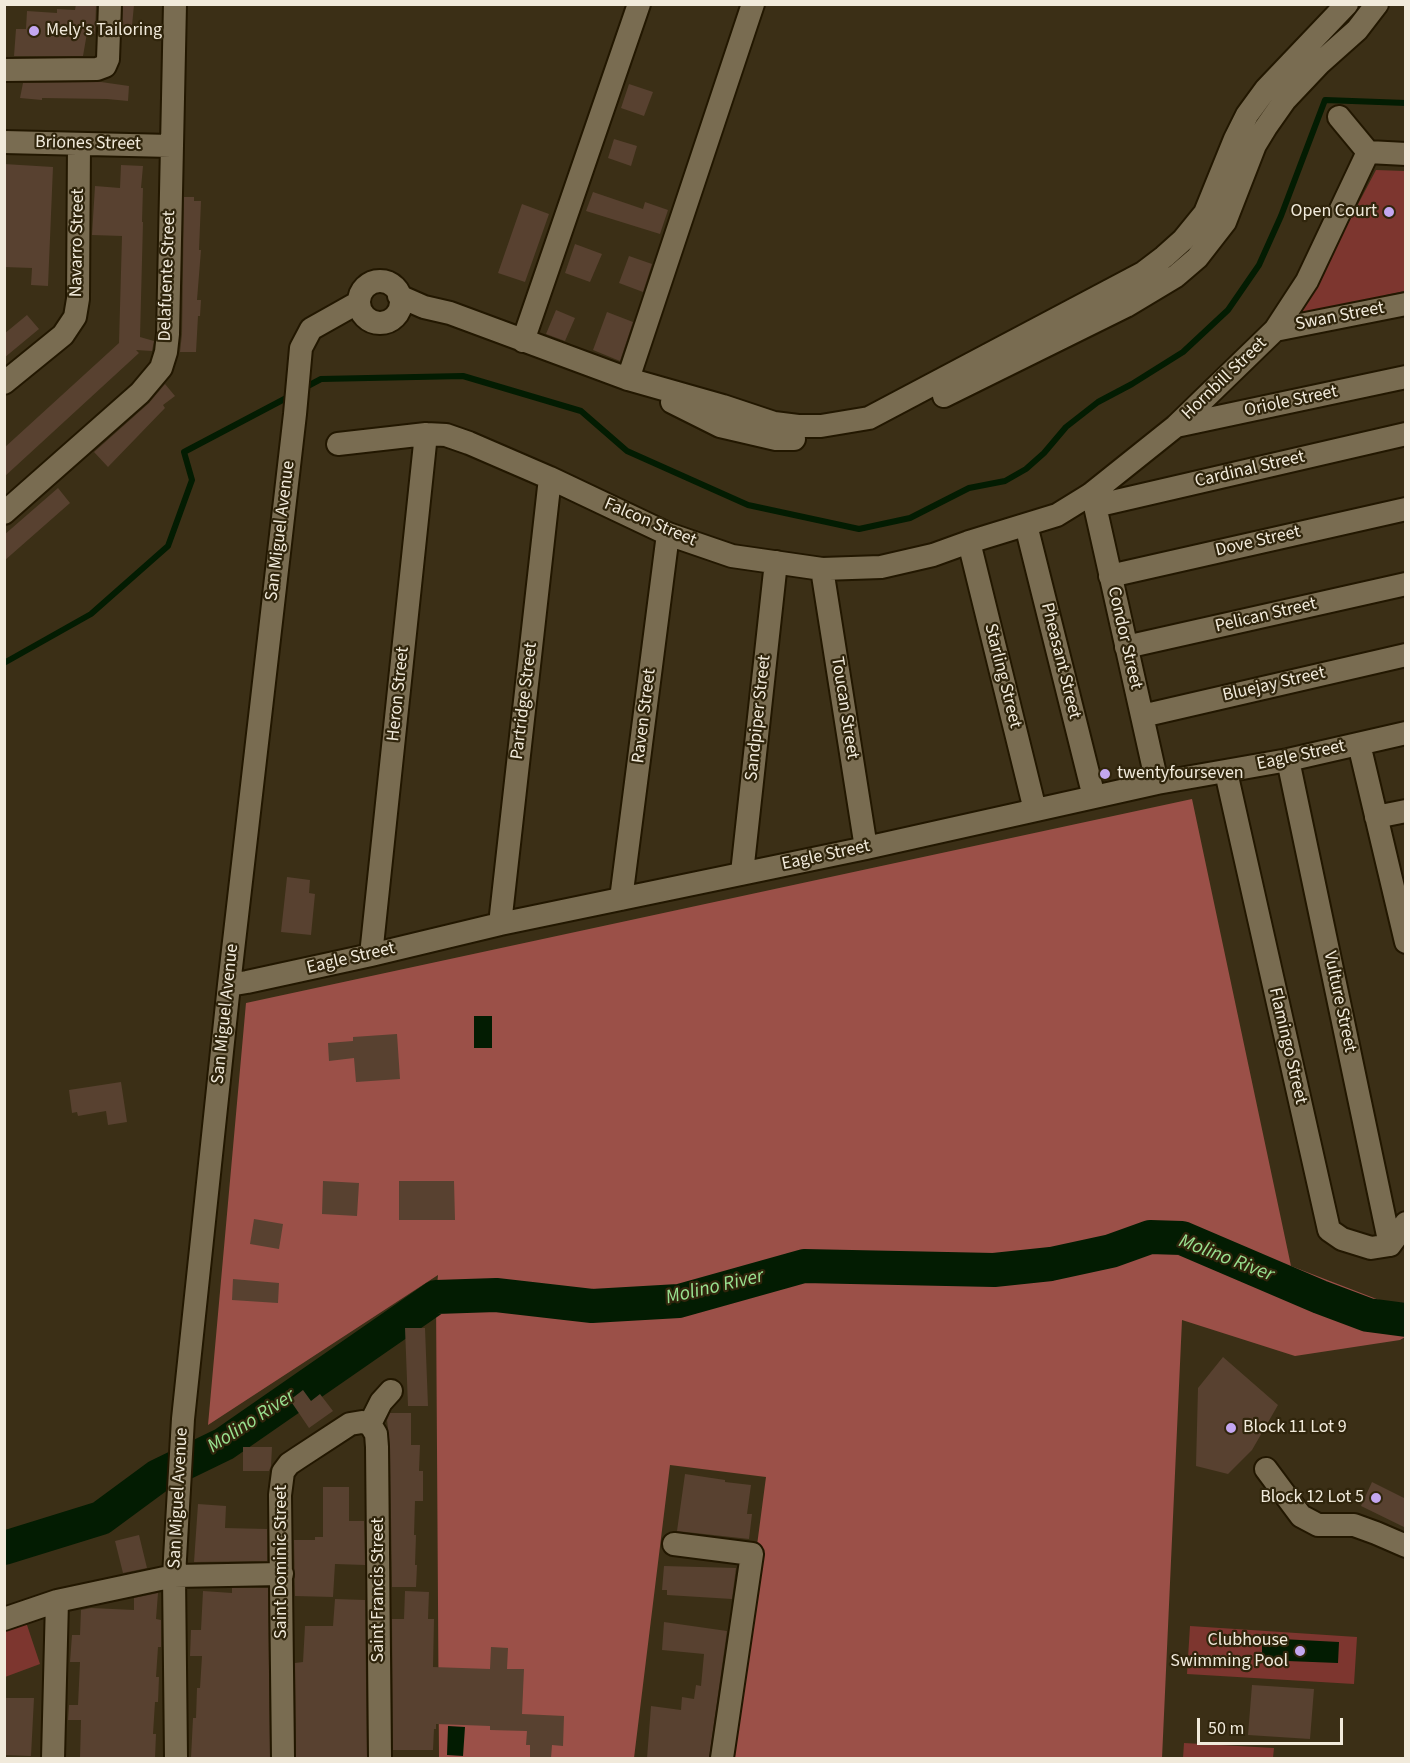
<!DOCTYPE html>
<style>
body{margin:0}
#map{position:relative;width:1410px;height:1763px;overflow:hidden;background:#3b2f16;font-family:"Source Sans 3",sans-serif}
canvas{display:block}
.frame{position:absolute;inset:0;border:6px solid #f1eadb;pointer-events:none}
.scale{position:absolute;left:1197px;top:1718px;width:146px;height:27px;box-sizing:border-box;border:3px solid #f1eadb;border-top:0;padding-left:8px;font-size:18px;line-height:21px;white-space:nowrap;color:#f1eadb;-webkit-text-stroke:4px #30250c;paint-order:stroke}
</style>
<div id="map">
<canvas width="1410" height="1763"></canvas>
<div class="frame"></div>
<div class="scale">50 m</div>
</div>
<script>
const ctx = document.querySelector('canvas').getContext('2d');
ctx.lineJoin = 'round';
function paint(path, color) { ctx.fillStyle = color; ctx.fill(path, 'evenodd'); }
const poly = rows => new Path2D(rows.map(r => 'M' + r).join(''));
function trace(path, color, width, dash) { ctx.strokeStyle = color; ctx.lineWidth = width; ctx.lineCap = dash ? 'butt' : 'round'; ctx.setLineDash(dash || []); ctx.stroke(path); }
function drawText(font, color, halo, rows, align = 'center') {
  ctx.font = font + ' "Source Sans 3",sans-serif'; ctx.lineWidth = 4.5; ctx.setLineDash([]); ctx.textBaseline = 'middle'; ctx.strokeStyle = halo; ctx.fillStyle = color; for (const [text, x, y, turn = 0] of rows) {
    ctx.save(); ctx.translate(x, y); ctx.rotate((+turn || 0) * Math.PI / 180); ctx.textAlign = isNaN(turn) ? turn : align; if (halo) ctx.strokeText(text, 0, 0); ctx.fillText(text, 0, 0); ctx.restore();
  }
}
const green = poly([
 [1376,170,1405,171,1405,291,1386,295,1387,303,1295,324],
 [26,1622,40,1664,5,1677,4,1630],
 [1190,1626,1357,1637,1354,1684,1187,1674],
 [1184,1743,1274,1748,1273,1758,1183,1758]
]);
const forest = poly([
 [1192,799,1291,1266,1405,1310,1405,1337,1400,1340,1295,1356,1182,1320,1162,1758,729,1758,766,1477,670,1465,634,1758,439,1758,436,1297,438,1275,208,1425,246,1003]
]);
const water = poly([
 [474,1016,492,1016,492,1048,474,1048],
 [1262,1638,1339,1642,1338,1663,1262,1660],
 [448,1726,465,1727,463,1756,447,1755]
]);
const stream = poly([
 [304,388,321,379,463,376,581,411,627,451,748,505,859,529,910,518,969,488,1005,481,1026,469,1044,453,1066,427,1098,402,1132,384,1183,352,1228,310,1259,265,1281,216,1325,100,1406,103],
 [4,663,91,614,168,546,192,480,184,452,292,395]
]);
const river = poly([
 [4,1548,101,1518,158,1476,224,1444,436,1297,496,1295,592,1306,679,1301,804,1266,994,1270,1051,1264,1111,1251,1150,1237,1182,1238,1320,1297,1368,1315,1406,1320]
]);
const building = poly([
 [76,4,95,4,95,6,96,6,95,34,87,33,83,56,14,56,16,29,26,29,27,11,57,13,57,9,75,10],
 [134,5,131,36,122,35,123,6],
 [101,82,129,86,128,101,107,99,42,98,42,100,20,98,23,83],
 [629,84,653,92,644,116,621,108],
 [614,139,637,146,631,166,608,158],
 [4,164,53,167,48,286,31,285,32,268,4,267],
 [121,165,143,166,141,188,143,188,142,222,143,222,140,337,154,341,152,351,136,350,139,353,4,477,4,448,119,343,122,236,92,235,95,186,120,188],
 [593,192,643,209,645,202,668,210,660,234,586,211],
 [184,197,194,197,194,201,201,201,199,250,201,250,197,300,201,300,200,316,198,316,196,352,180,352,182,334],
 [522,204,549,214,525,282,498,273],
 [575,244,602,254,590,282,565,273],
 [629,256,652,264,643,292,619,283],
 [556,310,575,318,565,341,546,334],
 [607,312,633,322,620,361,593,350],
 [27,315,39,329,4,358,4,334],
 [165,384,175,396,163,405,165,408,108,467,94,452,149,403],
 [58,488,70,503,4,561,4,535],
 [287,877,310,880,309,893,315,894,311,935,281,932],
 [397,1034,400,1079,356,1082,354,1058,329,1061,328,1043,353,1041,353,1037],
 [121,1082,127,1122,108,1125,106,1111,78,1116,77,1112,72,1113,69,1090],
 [323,1181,359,1183,357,1216,322,1214],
 [399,1181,454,1181,455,1220,399,1220],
 [254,1219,283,1224,279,1249,250,1244],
 [233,1279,279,1283,278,1303,232,1300],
 [405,1328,425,1328,428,1406,408,1406],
 [1223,1357,1278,1405,1252,1450,1228,1474,1196,1466,1198,1388],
 [303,1390,311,1401,320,1394,333,1411,309,1428,290,1400],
 [390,1413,411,1413,411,1445,420,1445,419,1471,423,1471,423,1501,415,1501,414,1535,416,1535,415,1565,417,1565,416,1587,392,1587,390,1447,387,1420],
 [243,1447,272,1447,271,1466,269,1471,243,1471],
 [685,1474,725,1480,725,1482,751,1485,747,1514,752,1514,749,1539,677,1531],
 [1372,1482,1406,1499,1406,1528,1361,1506],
 [323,1487,349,1487,349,1521,364,1521,365,1565,335,1564,333,1597,295,1596,294,1540,315,1540,315,1537,323,1537],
 [198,1504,226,1506,225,1528,267,1529,267,1561,194,1562],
 [139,1535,147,1568,123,1573,115,1541],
 [664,1566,736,1568,732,1599,667,1595,667,1590,662,1590],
 [232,1588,268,1588,270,1758,191,1758,193,1718,196,1718,197,1688,200,1688,202,1656,190,1656,191,1630,201,1630,203,1591,232,1593],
 [405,1591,429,1592,428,1619,434,1619,433,1667,490,1669,491,1647,508,1648,507,1669,524,1669,522,1714,564,1716,563,1746,552,1745,551,1758,530,1758,530,1745,526,1745,527,1731,490,1730,490,1726,436,1724,436,1729,434,1729,433,1750,393,1750,392,1619,404,1619],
 [158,1593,156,1619,161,1620,161,1647,158,1647,156,1677,159,1677,158,1702,155,1702,153,1734,156,1734,155,1758,80,1758,81,1720,68,1720,69,1705,78,1705,80,1662,70,1662,72,1635,80,1635,81,1610,91,1608,134,1610,134,1598],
 [335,1599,365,1600,367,1758,296,1758,295,1663,303,1662,305,1626,333,1626],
 [664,1622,727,1631,709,1758,647,1758,651,1706,681,1710,682,1697,694,1699,696,1685,701,1686,704,1654,662,1650],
 [1252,1685,1314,1689,1310,1739,1248,1735],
 [4,1698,34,1698,31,1756,4,1755]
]);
const minor = poly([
 [4,70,97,69,105,66,108,59,110,4],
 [1339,117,1368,152],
 [4,142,171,146],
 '359 302a21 21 0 1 1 42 0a21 21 0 1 1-42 0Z',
 [399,296,424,307,450,313,628,379,723,406,774,423,798,426,821,426,869,418,1143,273,1164,257,1183,240,1205,213,1235,139,1247,115,1266,89,1347,4],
 [1275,330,1406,304],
 [523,341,639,4],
 [628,379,753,4],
 [4,383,63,335,75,317,78,299,79,144],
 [944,396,1126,306,1176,276,1197,258,1225,222,1255,145,1266,127,1285,100,1320,63,1357,30,1377,4],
 [672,402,720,426,776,439,794,439],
 [1176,426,1406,377],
 [338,444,426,434,446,435,469,443,550,478,668,534,732,556,822,569,881,567,933,555,969,542,1057,515,1091,494,1176,426,1275,330,1307,281,1368,152,1406,154],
 [1091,494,1095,506,1157,783],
 [1095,506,1406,434],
 [4,513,140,393,161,368,166,352,168,334,175,4],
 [1026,525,1094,797],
 [969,542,1035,810],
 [822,569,866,848],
 [1110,576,1406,509],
 [1126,647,1406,584],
 [1142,716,1406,655],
 [1359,744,1406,942],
 [1288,760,1390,1245],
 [1226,772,1329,1230,1342,1239,1371,1248,1390,1245,1406,1223],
 [1376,817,1406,811],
 [742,873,776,562],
 [621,899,668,534],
 [500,924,550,478],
 [371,955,426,434],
 [229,985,247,982,371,955,500,924,866,848,1157,783,1288,760,1406,733],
 [370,1424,376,1434,377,1447,380,1758],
 [370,1424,381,1402,391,1391],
 [1266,1469,1301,1516,1318,1525,1354,1525,1376,1533,1406,1546],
 [674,1544,752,1554,722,1758],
 [4,1619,57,1601,174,1576,282,1574],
 [53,1758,57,1601],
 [176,1758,174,1576,183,1419,229,985,295,414,301,348,311,329,359,302],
 [283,1758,280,1495,283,1472,289,1464,298,1458,350,1424,362,1422,370,1424]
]);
const markers = [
 [34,31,6,"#c4a7f1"],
 [1389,212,6,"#c4a7f1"],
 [1105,774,6,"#c4a7f1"],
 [1231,1428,6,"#c4a7f1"],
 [1376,1498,6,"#c4a7f1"],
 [1300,1651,6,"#c4a7f1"]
];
const poiNames = [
 ["Mely's Tailoring",46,31],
 ["Open Court",1377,212,"right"],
 ["twentyfourseven",1117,774],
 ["Block 11 Lot 9",1243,1428],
 ["Block 12 Lot 5",1364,1498,"right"],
 ["Clubhouse",1288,1641,"right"],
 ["Swimming Pool",1288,1662,"right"]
];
const streetNames = [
 ["Briones Street",88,144,1],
 ["Navarro Street",78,243,-89],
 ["Delafuente Street",168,276,-88],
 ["Swan Street",1340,317,-11],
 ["Hornbill Street",1225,379,-44],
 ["Oriole Street",1291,402,-12],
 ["Cardinal Street",1250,470,-13],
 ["Falcon Street",650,523,23],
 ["San Miguel Avenue",281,531,-83],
 ["Dove Street",1258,542,-13],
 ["Pelican Street",1266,616,-13],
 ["Condor Street",1124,638,77],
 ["Pheasant Street",1060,661,76],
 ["Starling Street",1002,676,76],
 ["Bluejay Street",1274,685,-13],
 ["Heron Street",399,694,-84],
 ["Partridge Street",525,701,-83],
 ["Toucan Street",844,708,81],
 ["Raven Street",645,716,-83],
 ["Sandpiper Street",759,718,-84],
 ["Eagle Street",1301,756,-12],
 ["Eagle Street",826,856,-12],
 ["Eagle Street",351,959,-13],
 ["Vulture Street",1339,1002,78],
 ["San Miguel Avenue",226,1014,-84],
 ["Flamingo Street",1287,1046,77],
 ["San Miguel Avenue",179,1498,-87],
 ["Saint Dominic Street",282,1562,-90],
 ["Saint Francis Street",379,1590,-90]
];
const waterNames = [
 ["Molino River",1226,1259,21],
 ["Molino River",715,1288,-13],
 ["Molino River",252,1422,-33]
];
paint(green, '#7d362f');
paint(forest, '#9b5048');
paint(water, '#031c02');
trace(stream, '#031c02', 6);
trace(river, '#031c02', 34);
paint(building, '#584130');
trace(minor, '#221700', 26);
trace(minor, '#796c51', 22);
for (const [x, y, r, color] of markers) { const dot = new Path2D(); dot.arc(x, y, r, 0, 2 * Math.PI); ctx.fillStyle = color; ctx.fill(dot); trace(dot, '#30250c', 2); }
drawText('18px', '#f1eadb', '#30250c', poiNames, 'left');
drawText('18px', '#f1eadb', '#30250c', streetNames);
drawText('italic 20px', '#99e190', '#30250c', waterNames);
</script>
